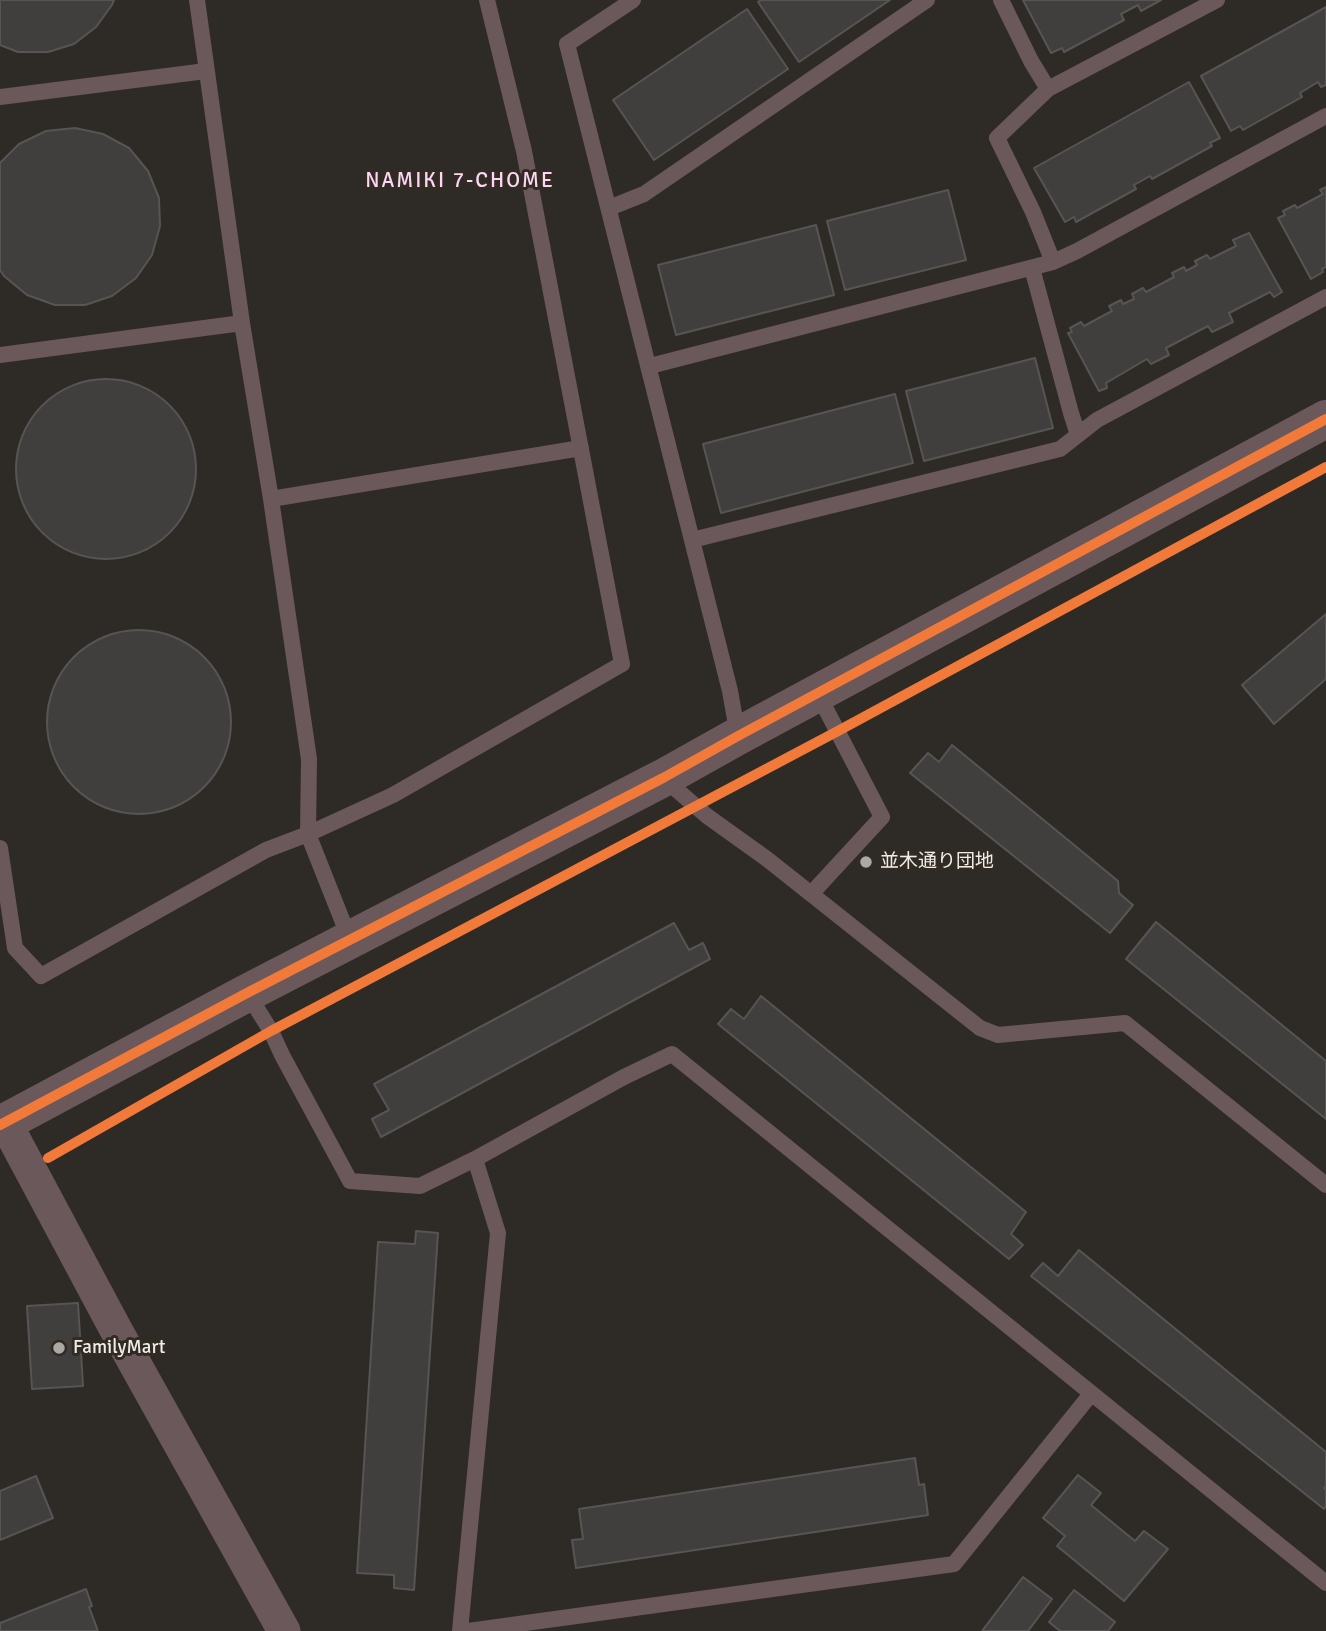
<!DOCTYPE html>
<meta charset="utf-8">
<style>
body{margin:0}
canvas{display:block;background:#2e2a26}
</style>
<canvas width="1326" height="1631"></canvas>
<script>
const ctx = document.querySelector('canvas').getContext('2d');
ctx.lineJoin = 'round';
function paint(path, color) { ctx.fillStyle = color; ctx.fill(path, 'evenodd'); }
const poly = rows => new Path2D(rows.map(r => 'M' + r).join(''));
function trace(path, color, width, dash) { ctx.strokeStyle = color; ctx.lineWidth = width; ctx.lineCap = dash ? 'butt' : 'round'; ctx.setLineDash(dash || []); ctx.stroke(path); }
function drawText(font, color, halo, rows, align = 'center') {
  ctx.font = font + ' Signika,"Noto Sans JP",sans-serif'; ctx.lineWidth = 6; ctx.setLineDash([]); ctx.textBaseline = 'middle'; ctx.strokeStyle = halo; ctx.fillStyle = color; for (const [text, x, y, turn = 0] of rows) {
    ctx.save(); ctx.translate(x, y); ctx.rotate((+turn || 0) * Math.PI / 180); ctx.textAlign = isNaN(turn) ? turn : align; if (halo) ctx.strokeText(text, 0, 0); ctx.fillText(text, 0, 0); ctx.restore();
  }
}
const building = poly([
 [0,0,114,0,112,5,96,27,74,44,48,52,18,52,0,45,0,0],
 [761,0,890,0,799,62,758,2,761,0],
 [1023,0,1161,0,1141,11,1138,5,1121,14,1124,20,1064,52,1062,48,1051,53,1023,0],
 [1326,7,1326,85,1321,87,1318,82,1300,93,1302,97,1243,130,1240,126,1231,131,1201,76,1326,7],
 [747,9,788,69,654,160,613,100,747,9],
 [1189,82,1220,138,1210,143,1212,146,1152,179,1150,176,1134,185,1136,189,1076,222,1074,217,1065,222,1034,168,1189,82],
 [75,128,103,134,129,148,148,171,159,198,160,226,152,255,136,278,112,296,85,305,55,305,27,295,4,276,0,270,0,163,19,144,46,131,75,128],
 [1326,187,1326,267,1322,269,1323,272,1311,279,1278,218,1285,215,1283,211,1295,205,1297,208,1323,194,1320,190,1326,187],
 [948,190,966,260,845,290,827,221,948,190],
 [816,225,834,295,676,335,658,265,816,225],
 [1249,233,1282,292,1274,297,1270,292,1229,313,1233,322,1212,332,1208,326,1166,348,1169,355,1151,364,1147,359,1106,383,1107,388,1099,391,1068,333,1072,332,1070,328,1081,322,1084,326,1112,311,1109,306,1121,300,1123,304,1134,299,1132,294,1143,288,1146,292,1174,277,1172,273,1184,267,1186,271,1197,265,1195,261,1207,255,1210,259,1236,246,1233,240,1249,233],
 [1035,358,1053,428,924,461,906,391,1035,358],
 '16 469a90 90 0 1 1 180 0a90 90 0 1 1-180 0Z',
 [895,394,913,463,721,513,703,444,895,394],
 [1326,614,1326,679,1274,724,1242,685,1326,614],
 '47 722a92 92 0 1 1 184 0a92 92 0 1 1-184 0Z',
 [952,745,1118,881,1119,893,1133,905,1110,933,910,773,928,753,939,762,952,745],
 [1156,922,1326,1061,1326,1119,1126,959,1156,922],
 [674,923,689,950,703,943,710,959,381,1137,372,1119,389,1110,374,1084,674,923],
 [761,996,1026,1212,1011,1234,1023,1245,1009,1259,718,1024,731,1009,744,1019,761,996],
 [416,1231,438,1233,414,1590,394,1588,394,1575,357,1573,378,1242,415,1244,416,1231],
 [1079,1250,1326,1452,1326,1486,1324,1488,1326,1490,1326,1506,1324,1509,1031,1276,1043,1263,1058,1276,1079,1250],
 [78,1303,83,1386,32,1389,27,1306,78,1303],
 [915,1458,919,1485,924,1484,928,1515,576,1568,572,1540,583,1539,579,1509,915,1458],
 [1078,1475,1101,1493,1091,1505,1135,1541,1144,1531,1168,1549,1124,1601,1057,1546,1065,1536,1043,1518,1078,1475],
 [36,1476,53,1518,0,1540,0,1491,36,1476],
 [1023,1577,1052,1599,1028,1631,982,1631,1023,1577],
 [86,1589,92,1606,89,1607,98,1631,0,1631,0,1623,86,1589],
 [1074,1590,1115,1622,1108,1631,1060,1631,1049,1622,1074,1590]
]);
const service = poly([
 [197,0,242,323,271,499,309,759,308,834,350,940],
 [633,0,567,44,730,691,738,736],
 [1001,0,1031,61,1048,89],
 [0,97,206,71],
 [609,208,644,194,927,0],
 [1053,262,1033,212,997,138,1048,89,1217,0],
 [1032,268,1071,413,1078,435],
 [0,355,242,323],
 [650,366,1053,262,1077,251,1326,116],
 [271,499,581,448],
 [692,540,1060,449,1097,420,1326,297],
 [663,778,707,816,767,859,980,1028,998,1035,1125,1023,1326,1185],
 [0,848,15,948,41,976,266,850,308,834,393,795,622,664,524,151,487,0],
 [811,894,882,817,818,694],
 [247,993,271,1031,282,1055,350,1181,420,1186,475,1159,624,1077,672,1054,1326,1583],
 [460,1631,498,1233,475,1159],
 [468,1631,954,1564,1091,1394]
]);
const minor = poly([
 [5,1122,115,1328,284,1631]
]);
const tertiary = poly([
 [0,1125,247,993,663,778,738,736,1326,419]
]);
const cycleway = poly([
 [0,1125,247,993,663,778,738,736,1326,419],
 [48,1158,271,1031,838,731,1326,467]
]);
const markers = [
 [866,862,7,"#aca9a4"],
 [59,1348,7,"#aca9a4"]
];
const poiNames = [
 ["並木通り団地",880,862],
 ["FamilyMart",73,1348]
];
const neighbourhoodNames = [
 ["NAMIKI 7-CHOME",460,181]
];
paint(building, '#413f3e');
trace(building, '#575454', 2);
trace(service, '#6a585b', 16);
trace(minor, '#6a585b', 33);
trace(tertiary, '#6a585b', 38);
trace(cycleway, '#f17a3a', 10);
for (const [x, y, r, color] of markers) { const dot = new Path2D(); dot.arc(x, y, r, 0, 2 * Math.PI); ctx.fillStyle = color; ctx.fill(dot); trace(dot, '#312b23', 2.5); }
drawText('19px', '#f0ede8', '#312b23', poiNames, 'left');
ctx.letterSpacing = '2px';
drawText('21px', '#fdd6f6', '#312b23', neighbourhoodNames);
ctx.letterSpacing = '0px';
</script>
